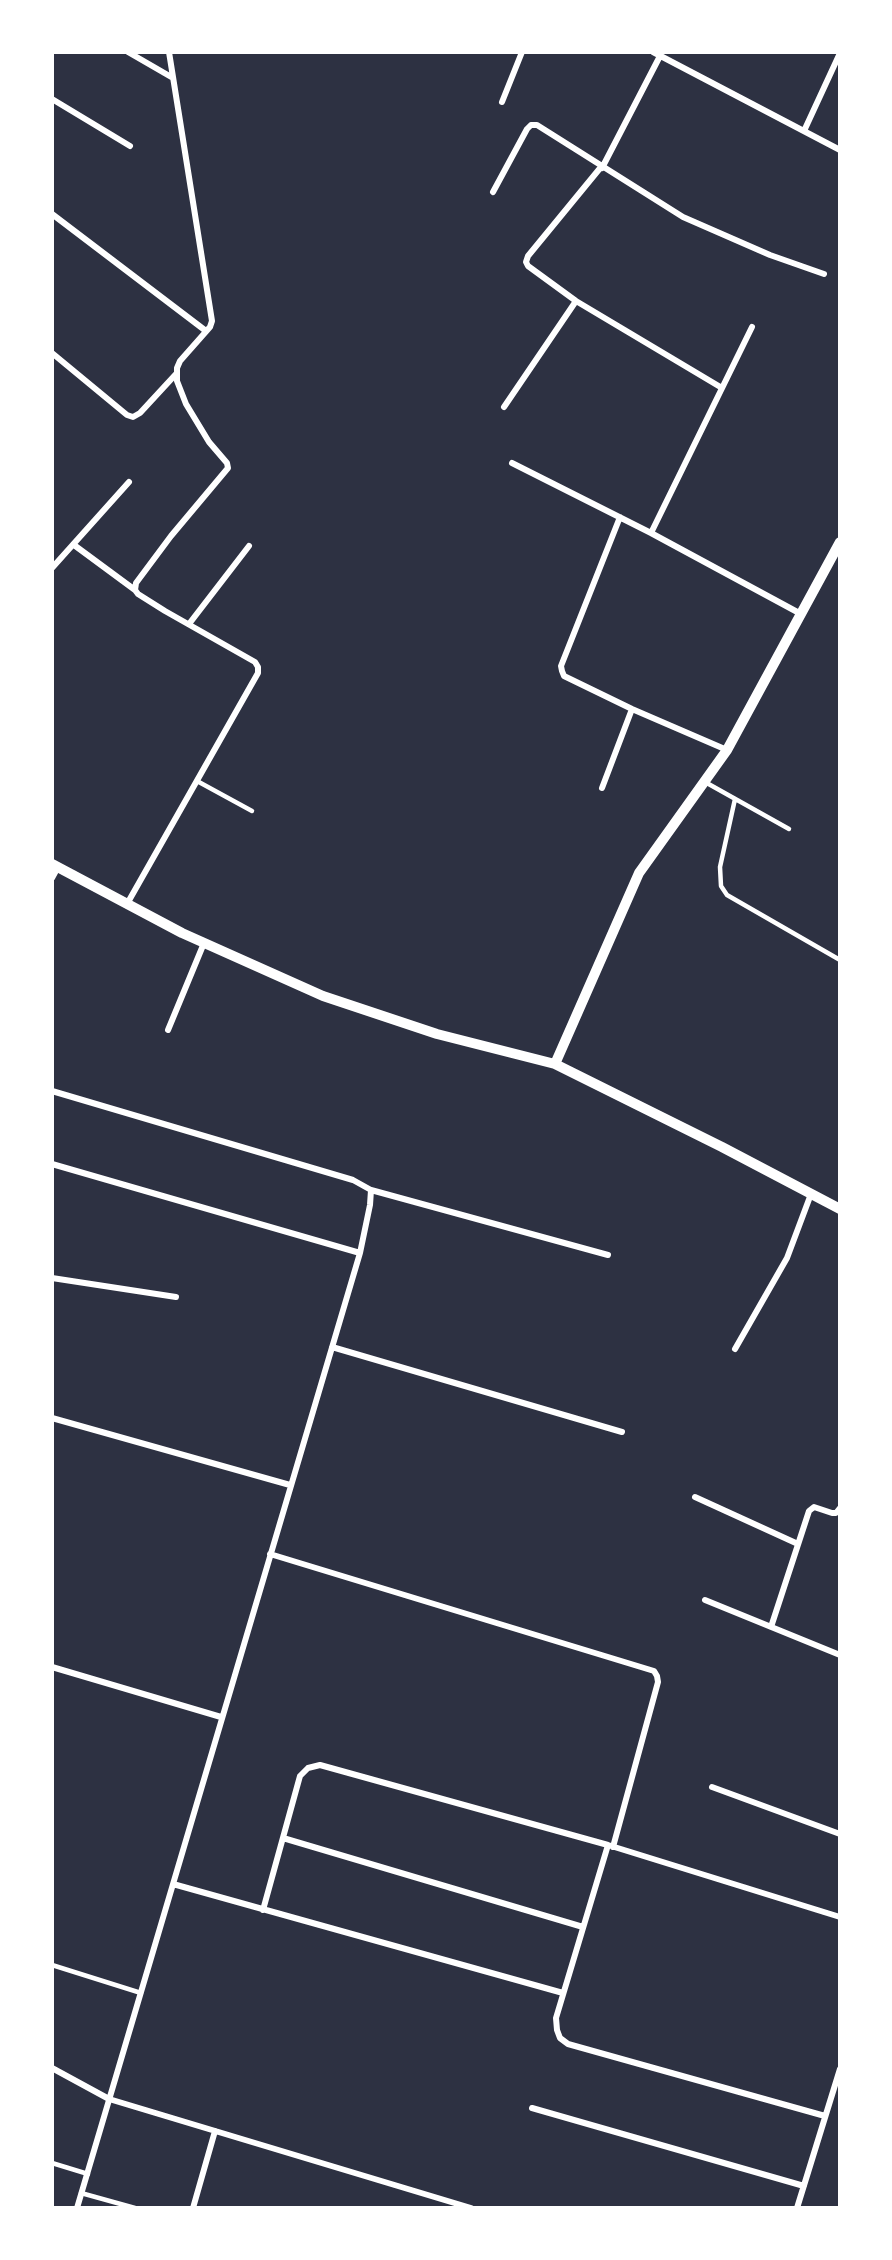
<!DOCTYPE html>
<style>
body{margin:0}
#map{position:relative;width:892px;height:2260px;overflow:hidden;background:#2d3142;font-family:"Public Sans",sans-serif}
canvas{display:block}
.frame{position:absolute;inset:0;border:54px solid #fff;pointer-events:none}
</style>
<div id="map">
<canvas width="892" height="2260"></canvas>
<div class="frame"></div>
</div>
<script>
const ctx = document.querySelector('canvas').getContext('2d');
ctx.lineJoin = 'round';
const poly = rows => new Path2D(rows.map(r => 'M' + r).join(''));
function trace(path, color, width, dash) { ctx.strokeStyle = color; ctx.lineWidth = width; ctx.lineCap = dash ? 'butt' : 'round'; ctx.setLineDash(dash || []); ctx.stroke(path); }
const service = poly([
 [197,781,252,811],
 [705,782,789,829],
 [735,799,720,867,721,886,727,895,840,960],
 [52,1965,141,1993],
 [52,2163,88,2174],
 [81,2193,135,2208]
]);
const minor = poly([
 [128,52,173,78],
 [653,52,840,150],
 [52,99,130,146],
 [502,102,522,52],
 [804,131,840,53],
 [601,167,528,256,526,262,528,266,576,301,722,388],
 [602,168,660,56],
 [493,192,527,129,531,125,537,125,683,217,770,255,824,274],
 [52,214,206,331],
 [52,353,127,415,133,417,140,413,176,374],
 [504,407,576,301],
 [512,463,651,533,801,614],
 [620,517,561,666,562,671,564,676,632,709,727,750],
 [651,533,752,327],
 [74,545,135,590],
 [52,568,129,482],
 [189,624,249,546],
 [602,788,632,709],
 [52,878,58,867],
 [127,904,258,673,258,667,255,662,165,611,138,594,135,590,136,583,171,536,228,468,227,463,209,442,186,404,177,381,177,368,180,361,210,327,212,321,169,52],
 [168,1030,204,943],
 [52,1091,353,1180,371,1190,370,1205,360,1253,77,2208],
 [52,1164,360,1253],
 [371,1190,608,1255],
 [52,1278,176,1297],
 [332,1347,622,1432],
 [735,1349,787,1258,811,1194],
 [52,1418,290,1485],
 [695,1497,798,1544],
 [270,1554,654,1671,657,1676,658,1682,613,1847],
 [705,1600,840,1655],
 [771,1627,809,1511,814,1507,832,1513,836,1513,840,1508],
 [52,1667,221,1717],
 [712,1787,840,1834],
 [283,1838,583,1927],
 [608,1845,556,2018,557,2030,560,2038,568,2044,825,2116],
 [173,1884,563,1993],
 [263,1910,300,1776,308,1768,320,1765,608,1845,840,1917],
 [52,2068,109,2099,471,2208],
 [532,2108,804,2186],
 [193,2208,215,2131],
 [797,2208,840,2069]
]);
const tertiary = poly([
 [52,864,182,933,323,996,437,1034,555,1064,722,1147,840,1209],
 [555,1064,639,873,727,750,840,542]
]);
trace(service, '#fff', 4.5);
trace(minor, '#fff', 6);
trace(tertiary, '#fff', 10);
</script>
